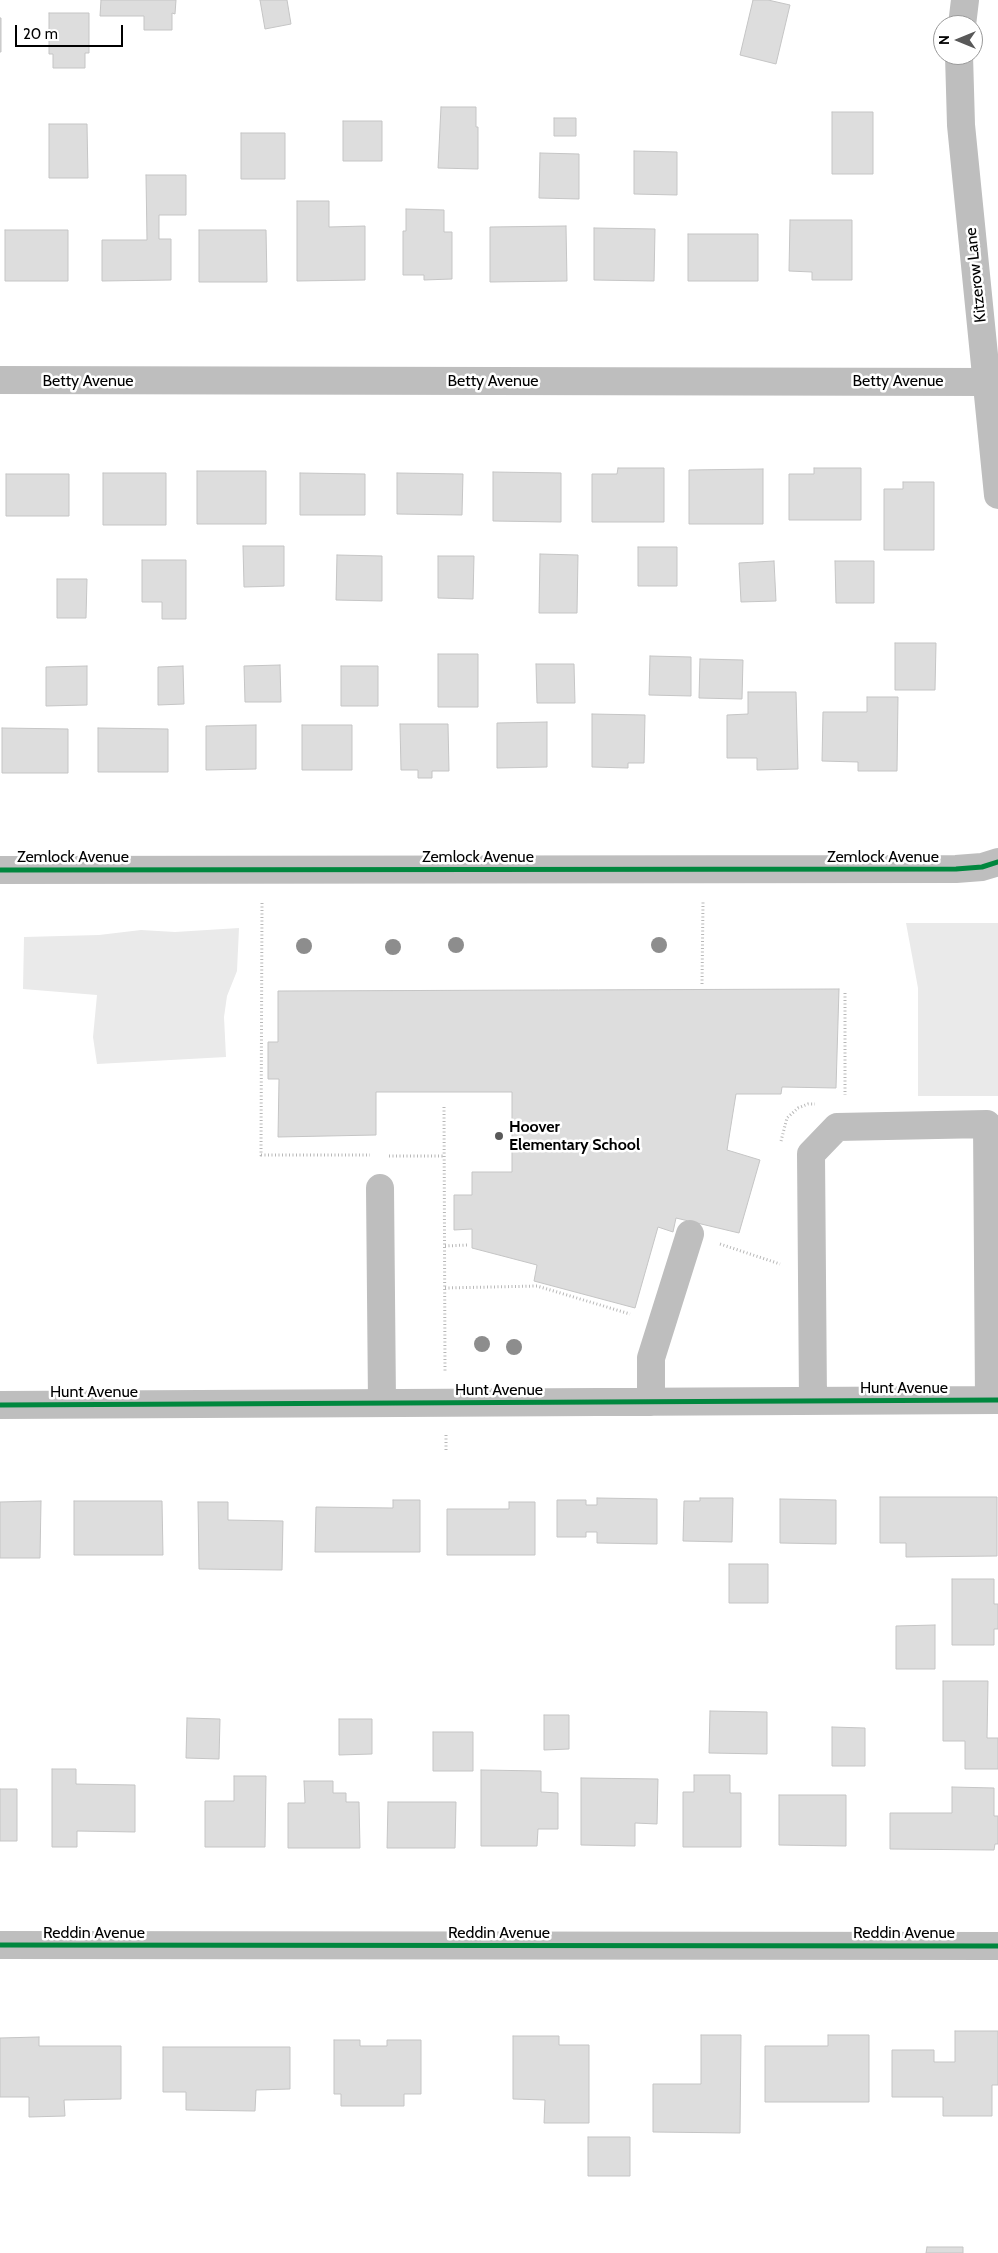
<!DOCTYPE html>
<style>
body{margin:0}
#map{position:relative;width:998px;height:2253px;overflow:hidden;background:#fff;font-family:Cabin,sans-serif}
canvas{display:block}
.north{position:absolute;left:933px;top:15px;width:50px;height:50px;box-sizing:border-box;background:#fff;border:1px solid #999;border-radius:50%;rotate:270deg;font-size:14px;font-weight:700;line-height:20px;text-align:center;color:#000}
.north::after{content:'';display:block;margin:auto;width:18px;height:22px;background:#595959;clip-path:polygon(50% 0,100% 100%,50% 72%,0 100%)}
.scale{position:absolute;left:15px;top:25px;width:108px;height:22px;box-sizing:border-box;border:2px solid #000;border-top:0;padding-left:6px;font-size:15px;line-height:18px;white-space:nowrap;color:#000;-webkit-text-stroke:4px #fff;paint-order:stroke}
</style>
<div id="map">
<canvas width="998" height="2253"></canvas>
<div class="north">N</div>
<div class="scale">20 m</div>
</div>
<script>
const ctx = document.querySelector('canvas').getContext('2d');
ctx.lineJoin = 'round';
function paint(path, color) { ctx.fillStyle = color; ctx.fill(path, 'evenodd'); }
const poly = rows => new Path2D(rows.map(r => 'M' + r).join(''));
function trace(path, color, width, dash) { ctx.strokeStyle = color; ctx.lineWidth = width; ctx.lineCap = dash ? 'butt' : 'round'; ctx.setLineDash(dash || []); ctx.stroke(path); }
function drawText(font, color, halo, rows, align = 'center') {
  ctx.font = font + ' Cabin,sans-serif'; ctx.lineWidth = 5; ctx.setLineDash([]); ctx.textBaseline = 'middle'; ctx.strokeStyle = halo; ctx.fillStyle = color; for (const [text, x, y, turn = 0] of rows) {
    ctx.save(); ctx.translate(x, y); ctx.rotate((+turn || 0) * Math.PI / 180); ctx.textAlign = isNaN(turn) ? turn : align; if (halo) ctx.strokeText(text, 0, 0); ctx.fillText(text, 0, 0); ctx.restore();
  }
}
const green = poly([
 [906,923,998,923,998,1096,918,1096,918,988],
 [239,928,237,971,227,996,224,1017,226,1057,97,1064,93,1037,97,995,23,989,24,937,99,935,141,930,175,932]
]);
const building = poly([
 [101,0,176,0,175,14,172,13,172,30,144,30,144,16,100,16,101,0],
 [260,0,287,0,291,24,265,29,260,0],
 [753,0,768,0,790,5,776,64,740,55,753,0],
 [49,13,89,13,89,53,85,53,85,68,53,68,53,54,49,54,49,13],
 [0,18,1,18,1,52,0,52,0,18],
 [441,107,476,107,476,127,478,127,478,169,438,168,441,107],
 [832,112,873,112,873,174,832,174,832,112],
 [554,118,576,118,576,136,554,136,554,118],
 [343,121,382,121,382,161,343,161,343,121],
 [49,124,87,124,88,178,49,178,49,124],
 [241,133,285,133,285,179,241,179,241,133],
 [634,151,677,152,677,195,634,194,634,151],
 [540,153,579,154,579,199,539,198,540,153],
 [146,175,186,175,186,215,159,215,159,239,171,239,171,280,102,281,102,240,147,240,146,175],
 [297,201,329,201,329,227,365,226,365,280,297,281,297,201],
 [406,209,444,210,444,232,452,232,452,279,424,280,424,275,403,275,403,231,406,231,406,209],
 [790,220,852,220,852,280,812,280,812,272,789,271,790,220],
 [566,226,567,281,490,282,490,227,566,226],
 [594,228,655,229,654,281,594,280,594,228],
 [5,230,68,230,68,281,5,281,5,230],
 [199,230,266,230,267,282,199,282,199,230],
 [688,234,758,234,758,281,688,281,688,234],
 [618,468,664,468,664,522,592,522,592,474,617,474,618,468],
 [814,468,861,468,861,520,789,520,789,474,814,474,814,468],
 [763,469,763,524,689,524,689,470,763,469],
 [197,471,266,471,266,524,197,524,197,471],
 [493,472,561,473,561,522,493,521,493,472],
 [103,473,166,473,166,525,103,525,103,473],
 [300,473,365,474,365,515,300,515,300,473],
 [397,473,463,474,462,515,397,514,397,473],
 [6,474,69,474,69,516,6,516,6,474],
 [903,482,934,482,934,550,884,550,884,489,903,489,903,482],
 [243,546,284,546,284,586,244,587,243,546],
 [638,547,677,547,677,586,638,586,638,547],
 [540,554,578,555,577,613,539,613,540,554],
 [337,555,382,556,382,601,336,600,337,555],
 [438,556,474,556,473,599,438,598,438,556],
 [142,560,186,560,186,619,162,619,162,602,142,602,142,560],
 [774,561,776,601,741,602,739,563,774,561],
 [835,561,874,561,874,603,836,603,835,561],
 [57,579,87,579,86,618,57,618,57,579],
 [895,643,936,643,935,690,895,690,895,643],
 [438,654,478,654,478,707,438,707,438,654],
 [650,656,691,657,691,696,649,695,650,656],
 [700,659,743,660,742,699,699,698,700,659],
 [536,664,574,664,575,703,537,703,536,664],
 [280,665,281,702,245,702,244,666,280,665],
 [87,666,87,705,46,706,46,667,87,666],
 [183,666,184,704,158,705,158,667,183,666],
 [341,666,378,666,378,706,341,706,341,666],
 [748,692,796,692,798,769,757,770,757,758,727,758,727,715,748,714,748,692],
 [867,697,898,697,897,771,858,771,858,762,822,761,823,712,867,712,867,697],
 [592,714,645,715,644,763,628,763,628,768,592,767,592,714],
 [547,722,547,767,497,768,497,723,547,722],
 [400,724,448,724,449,771,432,771,432,778,418,778,418,770,401,770,400,724],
 [256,725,256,769,206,770,206,726,256,725],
 [302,725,352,725,352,770,302,770,302,725],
 [2,728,68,729,68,773,2,773,2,728],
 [98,728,168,729,168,772,98,772,98,728],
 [839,989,836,1088,782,1087,781,1094,736,1094,727,1150,760,1160,739,1233,676,1218,673,1232,658,1227,635,1308,534,1281,537,1265,472,1248,472,1229,454,1230,454,1195,472,1195,472,1172,512,1172,512,1092,376,1092,376,1135,278,1137,279,1079,268,1079,268,1042,278,1042,278,991,839,989],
 [880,1497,997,1497,997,1556,906,1557,906,1543,880,1543,880,1497],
 [597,1498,657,1499,657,1544,597,1543,597,1532,586,1532,586,1537,557,1537,557,1500,586,1500,586,1505,597,1505,597,1498],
 [700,1498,733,1498,732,1542,683,1541,684,1501,700,1501,700,1498],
 [780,1499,836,1500,836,1544,780,1543,780,1499],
 [393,1500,420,1500,420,1552,315,1552,316,1507,393,1508,393,1500],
 [41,1501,40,1558,0,1558,0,1502,41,1501],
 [74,1501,162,1501,163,1555,74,1555,74,1501],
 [198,1502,228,1502,228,1520,283,1521,282,1570,199,1569,198,1502],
 [509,1502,535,1502,535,1555,447,1555,447,1509,509,1509,509,1502],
 [729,1564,768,1564,768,1603,729,1603,729,1564],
 [952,1579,994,1579,994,1604,998,1604,998,1629,994,1629,994,1645,952,1645,952,1579],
 [935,1625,935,1669,896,1669,896,1626,935,1625],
 [943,1681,988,1681,987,1738,998,1738,998,1769,965,1769,965,1741,943,1741,943,1681],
 [710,1711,767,1712,767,1754,709,1753,710,1711],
 [544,1715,569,1715,569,1749,544,1750,544,1715],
 [187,1718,220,1719,219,1759,186,1758,187,1718],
 [339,1719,372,1719,372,1754,339,1755,339,1719],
 [832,1727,865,1728,865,1766,832,1766,832,1727],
 [433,1732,473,1732,473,1771,433,1771,433,1732],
 [52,1769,76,1769,76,1784,135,1785,135,1832,77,1831,77,1847,52,1847,52,1769],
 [481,1770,541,1771,541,1792,558,1793,558,1829,538,1829,537,1846,481,1846,481,1770],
 [694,1775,730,1775,730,1793,741,1793,741,1847,683,1847,683,1792,694,1792,694,1775],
 [234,1776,266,1776,265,1847,205,1847,205,1801,234,1801,234,1776],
 [581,1778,658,1779,657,1824,635,1823,635,1846,581,1845,581,1778],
 [304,1781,333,1781,333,1793,346,1793,346,1802,359,1802,360,1848,288,1848,288,1803,305,1803,304,1781],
 [952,1787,994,1788,994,1816,998,1816,998,1844,995,1844,994,1850,890,1849,890,1813,952,1813,952,1787],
 [0,1789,17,1789,17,1841,0,1841,0,1789],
 [779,1795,846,1795,846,1846,779,1845,779,1795],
 [388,1802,456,1802,455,1848,387,1848,388,1802],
 [955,2031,998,2031,998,2085,992,2085,992,2116,943,2116,943,2097,892,2097,892,2050,934,2050,934,2062,955,2062,955,2031],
 [701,2035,741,2035,740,2133,653,2132,653,2084,701,2084,701,2035],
 [828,2035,869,2035,869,2102,765,2102,765,2046,828,2046,828,2035],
 [513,2036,559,2036,559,2045,589,2045,589,2123,544,2123,545,2100,513,2099,513,2036],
 [39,2037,39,2046,121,2046,121,2099,64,2100,65,2116,29,2117,29,2097,0,2097,0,2038,39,2037],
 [334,2040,360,2040,360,2046,387,2046,387,2040,421,2040,421,2094,404,2094,404,2106,341,2106,341,2094,334,2094,334,2040],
 [163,2047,290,2047,290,2089,256,2090,255,2111,186,2110,186,2092,163,2092,163,2047],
 [588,2137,630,2137,630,2176,588,2176,588,2137],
 [927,2247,963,2247,963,2253,926,2253,927,2247]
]);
const path = poly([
 [262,903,261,1155,370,1155],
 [702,984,703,902],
 [845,993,845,1095],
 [444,1107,445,1371],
 [781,1141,787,1118,798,1108,808,1104,815,1104],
 [389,1156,444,1156],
 [720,1244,780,1264],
 [445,1246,467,1245],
 [445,1288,537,1286,630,1314],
 [446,1435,446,1452]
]);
const minor = poly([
 [962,25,965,0],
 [959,55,961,125,998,495],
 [0,380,987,382],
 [0,870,956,869,982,867,998,862],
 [380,1188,382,1403],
 [813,1401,811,1154,837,1127,987,1124,989,1400],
 [651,1402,651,1358,690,1234],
 [0,1405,998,1400],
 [0,1945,998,1946]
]);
const cycleway = poly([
 [0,870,956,869,982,867,998,862],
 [0,1405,998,1400],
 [0,1945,998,1946]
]);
const trees = [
 [456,945],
 [659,945],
 [304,946],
 [393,947],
 [482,1344],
 [514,1347]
];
const markers = [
 [499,1136,5,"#595959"]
];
const streetNames = [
 ["Kitzerow Lane",976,275,-96],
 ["Betty Avenue",88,381],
 ["Betty Avenue",493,381],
 ["Betty Avenue",898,381],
 ["Zemlock Avenue",73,857],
 ["Zemlock Avenue",478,857],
 ["Zemlock Avenue",883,857],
 ["Hunt Avenue",904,1388],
 ["Hunt Avenue",499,1390],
 ["Hunt Avenue",94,1392],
 ["Reddin Avenue",94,1933],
 ["Reddin Avenue",499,1933],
 ["Reddin Avenue",904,1933]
];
const poiNames = [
 ["Hoover",509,1127],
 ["Elementary School",509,1145]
];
paint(green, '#eaeaea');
paint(building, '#ddd');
trace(building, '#c5c5c5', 1);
trace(path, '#b8b8b8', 3, [1, 2.5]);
trace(minor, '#bebebe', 28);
trace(cycleway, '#00873e', 5);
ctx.fillStyle = '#8d8d8d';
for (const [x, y] of trees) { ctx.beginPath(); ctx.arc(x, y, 8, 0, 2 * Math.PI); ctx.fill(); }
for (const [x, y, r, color] of markers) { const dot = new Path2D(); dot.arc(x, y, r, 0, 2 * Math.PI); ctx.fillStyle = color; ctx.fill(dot); trace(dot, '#fff', 2); }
drawText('16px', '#000', '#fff', streetNames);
drawText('bold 16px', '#000', '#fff', poiNames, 'left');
</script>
